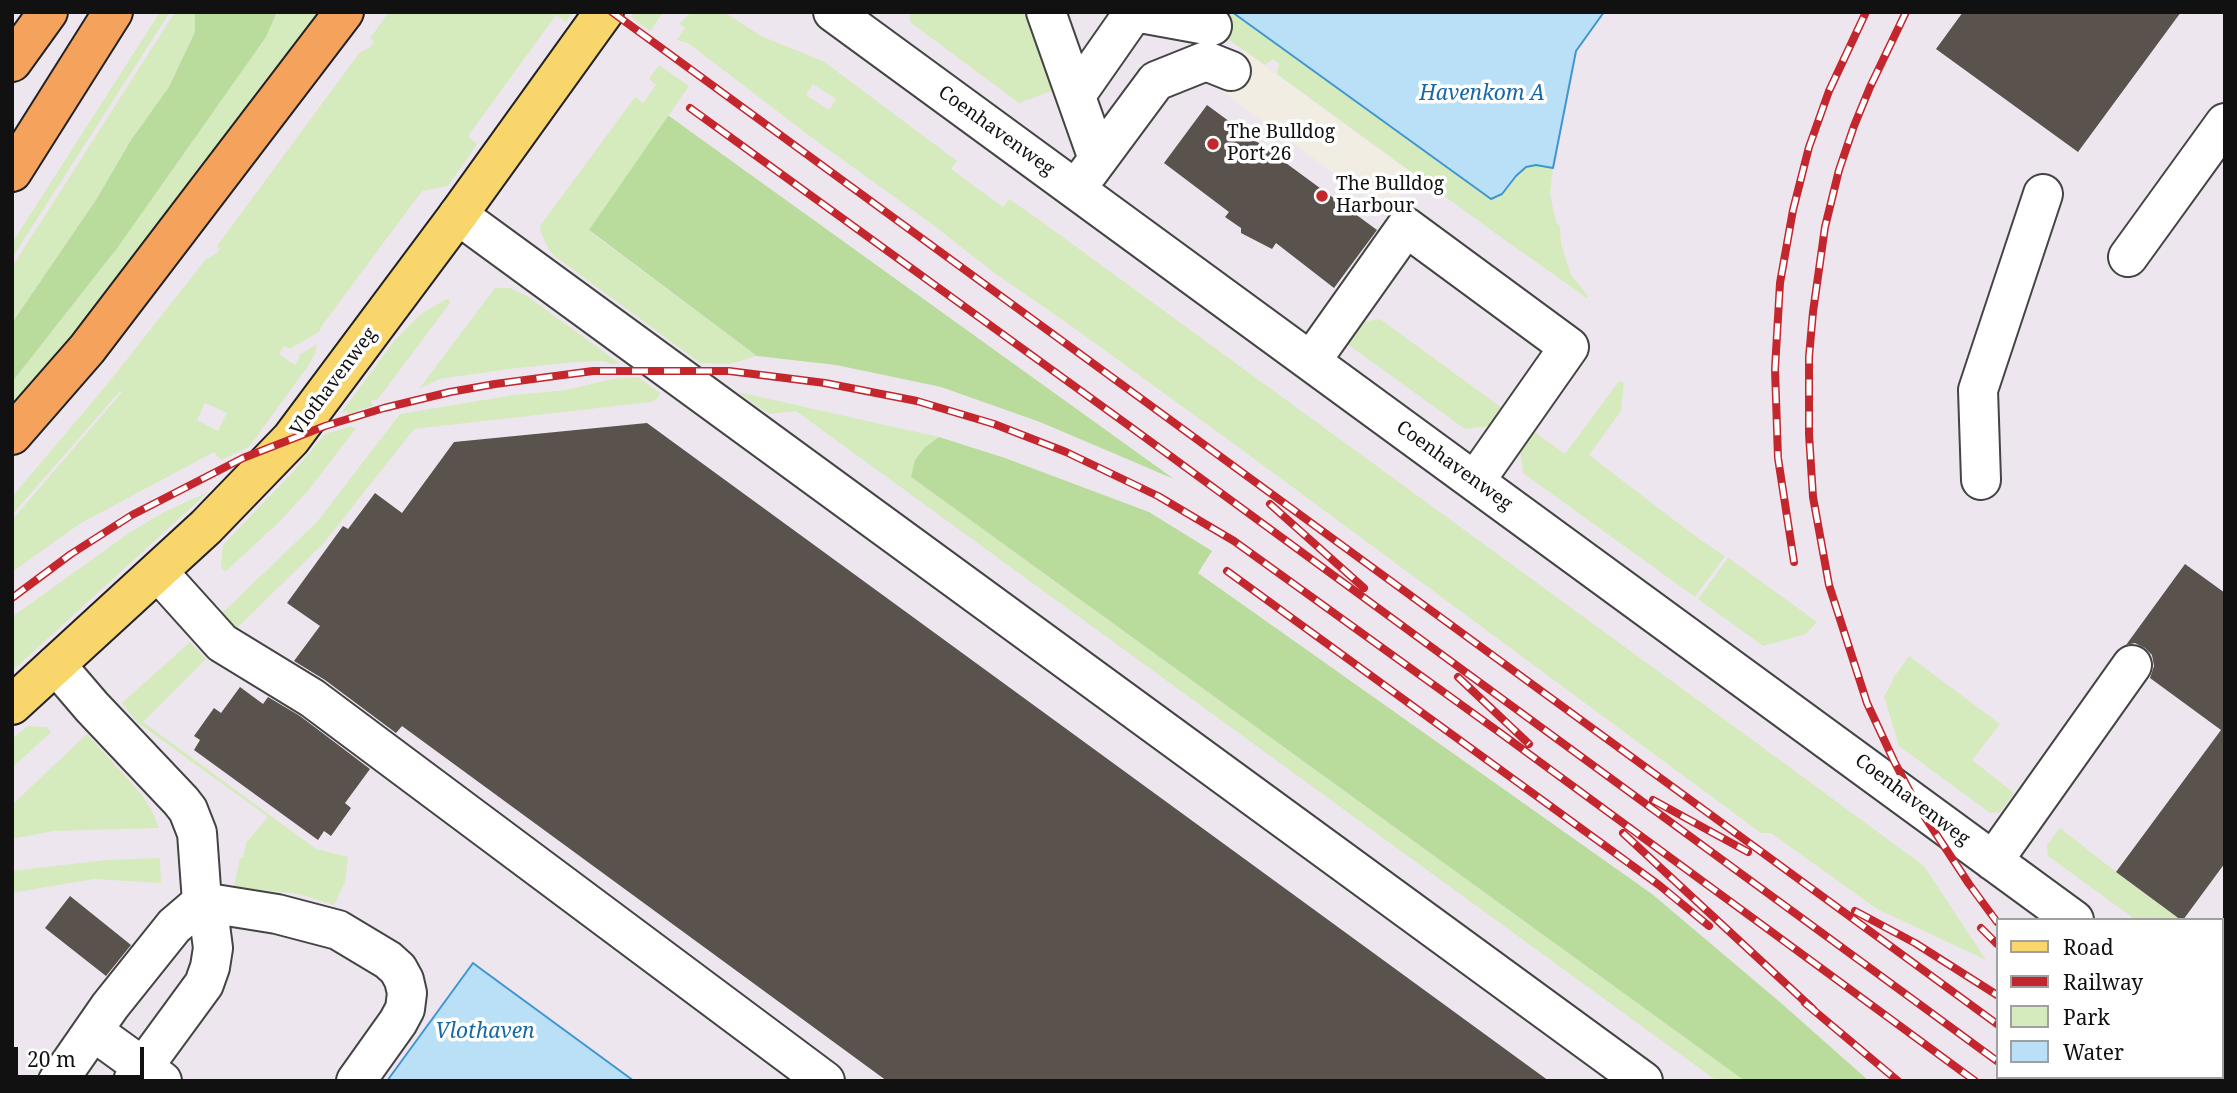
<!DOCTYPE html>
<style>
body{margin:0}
#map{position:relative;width:2237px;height:1093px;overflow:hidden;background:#fffdf5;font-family:"Noto Serif",serif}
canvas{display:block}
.frame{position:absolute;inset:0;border:14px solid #111;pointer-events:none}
.legend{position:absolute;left:1996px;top:918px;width:228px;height:161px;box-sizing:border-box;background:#fff;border:2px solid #a0a0a0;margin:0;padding:9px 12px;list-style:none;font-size:21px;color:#111}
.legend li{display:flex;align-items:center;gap:14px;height:35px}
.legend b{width:35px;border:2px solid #a0a0a0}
.scale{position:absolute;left:14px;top:1047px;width:130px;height:32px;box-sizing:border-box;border:4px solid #111;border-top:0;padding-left:9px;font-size:21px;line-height:24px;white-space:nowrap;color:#111;-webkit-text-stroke:5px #fff;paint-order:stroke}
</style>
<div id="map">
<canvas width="2237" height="1093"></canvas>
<div class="frame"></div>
<ul class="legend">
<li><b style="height:9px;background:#f9d66b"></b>Road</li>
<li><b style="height:9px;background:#c4262e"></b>Railway</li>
<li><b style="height:19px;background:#d5ebbd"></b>Park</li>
<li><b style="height:19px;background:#b9e0f7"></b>Water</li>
</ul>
<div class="scale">20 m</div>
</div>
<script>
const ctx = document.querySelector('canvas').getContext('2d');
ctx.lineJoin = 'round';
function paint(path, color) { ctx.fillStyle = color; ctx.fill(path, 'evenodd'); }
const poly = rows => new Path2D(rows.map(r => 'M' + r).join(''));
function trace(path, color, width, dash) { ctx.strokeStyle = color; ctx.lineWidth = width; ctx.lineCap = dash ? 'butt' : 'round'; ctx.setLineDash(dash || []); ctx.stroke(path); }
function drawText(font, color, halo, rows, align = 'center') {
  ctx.font = font + ' "Noto Serif",serif'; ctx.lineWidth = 7; ctx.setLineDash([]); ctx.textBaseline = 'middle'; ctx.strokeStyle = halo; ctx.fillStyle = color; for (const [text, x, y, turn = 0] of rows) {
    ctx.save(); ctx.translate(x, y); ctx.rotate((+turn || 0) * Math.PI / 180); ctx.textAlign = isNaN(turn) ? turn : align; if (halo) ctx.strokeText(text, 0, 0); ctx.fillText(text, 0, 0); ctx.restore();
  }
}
const industrial = poly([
 [12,12,2225,12,2225,1081,12,1081],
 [1997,920,2221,920,2221,1077,1997,1077]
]);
const green = poly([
 [160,12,170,12,12,258,12,243],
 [175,12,195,12,195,32,169,87,131,140,96,200,12,323,12,267],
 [277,12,324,12,175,212,12,413,12,382,118,247,266,37],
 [389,12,573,12,566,22,556,15,468,136,477,144,448,186,422,191,321,327,320,331,290,349,284,346,279,354,295,365,300,357,298,356,317,344,315,354,308,366,249,447,221,460,214,452,81,523,12,572,12,520,122,392,120,391,12,515,12,497,109,382,206,259,216,254,220,249,217,246,360,52,369,48,374,42,370,38],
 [205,403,227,413,218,431,197,420],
 [635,12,663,12,650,31,631,17],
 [692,12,724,12,761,36,823,61,957,161,951,169,1003,207,1009,199,1038,219,1773,755,1924,866,1986,960,1877,909,1771,833,1761,833,1241,449,1070,325,993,272,932,224,811,137,688,43,677,40,685,28,679,24],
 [813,84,836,99,829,110,806,95],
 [909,12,1025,12,1054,90,1019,103,910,22],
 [1231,12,1488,198,1498,198,1526,167,1536,165,1553,168,1550,194,1556,222,1560,226,1561,244,1566,260,1571,275,1588,296,1587,298,1502,238,1277,74,1279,63,1273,59,1265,65,1222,35,1216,30],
 [659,65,689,86,589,231,757,356,730,364,700,363,556,257,549,250,541,233,540,226,635,97,643,103,656,85,649,79],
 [495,288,510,288,527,296,619,363,612,364,604,361,575,362,509,369,439,379,419,389],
 [446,299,450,300,450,303,378,399,371,401,373,406,358,410,361,420,351,423,347,411,341,413,395,340,421,314],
 [1380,319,1502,408,1489,426,1465,429,1343,341,1356,323],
 [638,377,660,393,657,399,651,402,414,429,323,544,237,628,222,613,317,522,400,414,514,395,566,390,612,379],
 [1619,381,1624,383,1621,411,1589,455,1699,539,1725,556,1695,597,1523,473,1520,449,1533,431,1565,454],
 [738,392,939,437,925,447,911,477,1745,1081,1717,1081,796,411,769,414],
 [352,426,353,428,357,427,307,492,279,522,225,572,221,567,223,545,294,471,325,434],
 [208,492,185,513,12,671,12,617,129,533,162,513],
 [1728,558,1730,559,1817,622,1806,634,1763,646,1698,599],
 [190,642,206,659,143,722,316,849,348,857,345,882,334,905,299,894,234,887,240,858,243,858,246,843,268,817,137,722,122,703],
 [1909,656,2000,724,1972,760,2014,793,2000,812,1990,813,1899,746,1884,696,1893,682,1892,680],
 [28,726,47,727,51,732,12,768,12,739],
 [87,734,142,795,151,809,159,828,53,831,12,839,12,805],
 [2060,828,2116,872,2181,920,2136,920,2048,856,2047,845],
 [160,858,161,883,94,879,12,893,12,871,105,860]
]);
const forest = poly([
 [195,12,277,12,266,37,118,247,12,382,12,323,96,200,131,140,169,87,195,32],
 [668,116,669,116,1174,479,1040,422,941,387,836,365,757,356,589,230],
 [939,437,1005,458,1149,512,1212,551,1198,573,1652,894,1781,1003,1869,1081,1745,1081,911,477,915,460,925,447]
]);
const plaza = poly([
 [1245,51,1415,176,1388,213,1219,89]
]);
const water = poly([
 [1232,12,1604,12,1576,51,1553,168,1536,165,1526,167,1516,176,1502,194,1491,199,1232,12],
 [473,963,481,969,634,1081,387,1081,473,963]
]);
const building = poly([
 [1963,12,2181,12,2078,152,1936,49],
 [1207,105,1377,230,1334,288,1276,243,1272,249,1241,233,1241,228,1225,217,1229,212,1164,163],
 [647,423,699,461,1549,1081,887,1081,402,726,396,733,325,680,294,661,320,626,287,603,343,526,348,529,375,493,402,513,454,442],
 [2185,564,2225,593,2225,863,2183,920,2181,920,2116,872,2221,730,2150,678,2154,666,2152,655,2145,648,2135,643,2126,645],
 [240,687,263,704,268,697,300,716,370,769,345,803,351,808,331,836,324,831,318,840,194,750,200,740,194,736,214,708,221,713],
 [70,896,131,945,106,976,45,928]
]);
const minor = poly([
 [833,12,2074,920],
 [1046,12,1098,159],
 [1135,12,1212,26],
 [1076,95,1134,12],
 [1076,189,1156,81,1206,61,1231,71],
 [458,215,1643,1081],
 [2128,257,2225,123],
 [1311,361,1406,227,1569,347,1475,481],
 [1981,480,1978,390,2043,194],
 [158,572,222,643,312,698,825,1081],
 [56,665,92,707,181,801,188,810,197,833,202,902,210,925,213,948,210,967,204,984,133,1081],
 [1993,861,2132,665],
 [2221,1026,2225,1029],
 [93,1031,162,1081],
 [58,1081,110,1006,174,926,202,902,277,914,338,930,388,960,398,969,404,980,407,993,405,1009,398,1022,356,1081]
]);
const major = poly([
 [12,705,206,527,291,439,458,215,604,12]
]);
const highway = poly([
 [12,62,48,12],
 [12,172,113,12],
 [12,435,87,349,344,12]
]);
const rail = poly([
 [612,12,1997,1024],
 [1906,12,1870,87,1854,126,1839,170,1825,227,1813,312,1809,357,1809,434,1813,497,1829,585,1867,703,1894,761,1917,805,1969,884,1997,922],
 [690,108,1128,425,1997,1061],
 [1270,504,1364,588],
 [1794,562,1778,458,1775,369,1780,283,1793,210,1809,147,1829,91,1866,12],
 [1227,571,1659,885,1709,926],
 [12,598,71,554,132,515,243,458,325,426,384,408,450,392,495,384,593,371,729,371,825,383,917,401,994,424,1066,452,1158,496,1234,541,1499,732,1975,1081],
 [1458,677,1529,744],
 [1653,800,1748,852],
 [1623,833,1813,1009],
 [1855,911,1915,943,1997,995],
 [1981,928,1997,944],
 [1805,1003,1898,1081],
 [2020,1077,2025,1081],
 [2070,1077,2075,1081],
 [2120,1077,2125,1081],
 [2141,1077,2145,1081]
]);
const markers = [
 [1213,144,7,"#c4262e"],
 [1322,196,7,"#c4262e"]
];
const streetNames = [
 ["Coenhavenweg",996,131,36],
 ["Vlothavenweg",334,382,-53],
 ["Coenhavenweg",1454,466,36],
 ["Coenhavenweg",1912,800,37]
];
const poiNames = [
 ["The Bulldog",1227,133],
 ["Port 26",1227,155],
 ["The Bulldog",1336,185],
 ["Harbour",1336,207]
];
const waterNames = [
 ["Havenkom A",1482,94],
 ["Vlothaven",485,1032]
];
paint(industrial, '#eee6ef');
paint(green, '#d5ebbd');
paint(forest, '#b9dc9c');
paint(plaza, '#f1ede2');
paint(water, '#b9e0f7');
trace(water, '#3f96cf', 2);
paint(building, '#5a524d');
trace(minor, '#444', 42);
trace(major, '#222', 42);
trace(highway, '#222', 42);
trace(minor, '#fff', 38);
trace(major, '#f9d66b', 38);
trace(highway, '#f5a25d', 38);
trace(rail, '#c4262e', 8);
trace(rail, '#fff', 5, [16]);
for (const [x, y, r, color] of markers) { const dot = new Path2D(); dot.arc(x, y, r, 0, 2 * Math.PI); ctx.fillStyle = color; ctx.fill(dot); trace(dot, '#fff', 2.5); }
drawText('19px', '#111', '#fff', streetNames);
drawText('19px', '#111', '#fff', poiNames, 'left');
drawText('italic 21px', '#1768a6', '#fff', waterNames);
</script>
